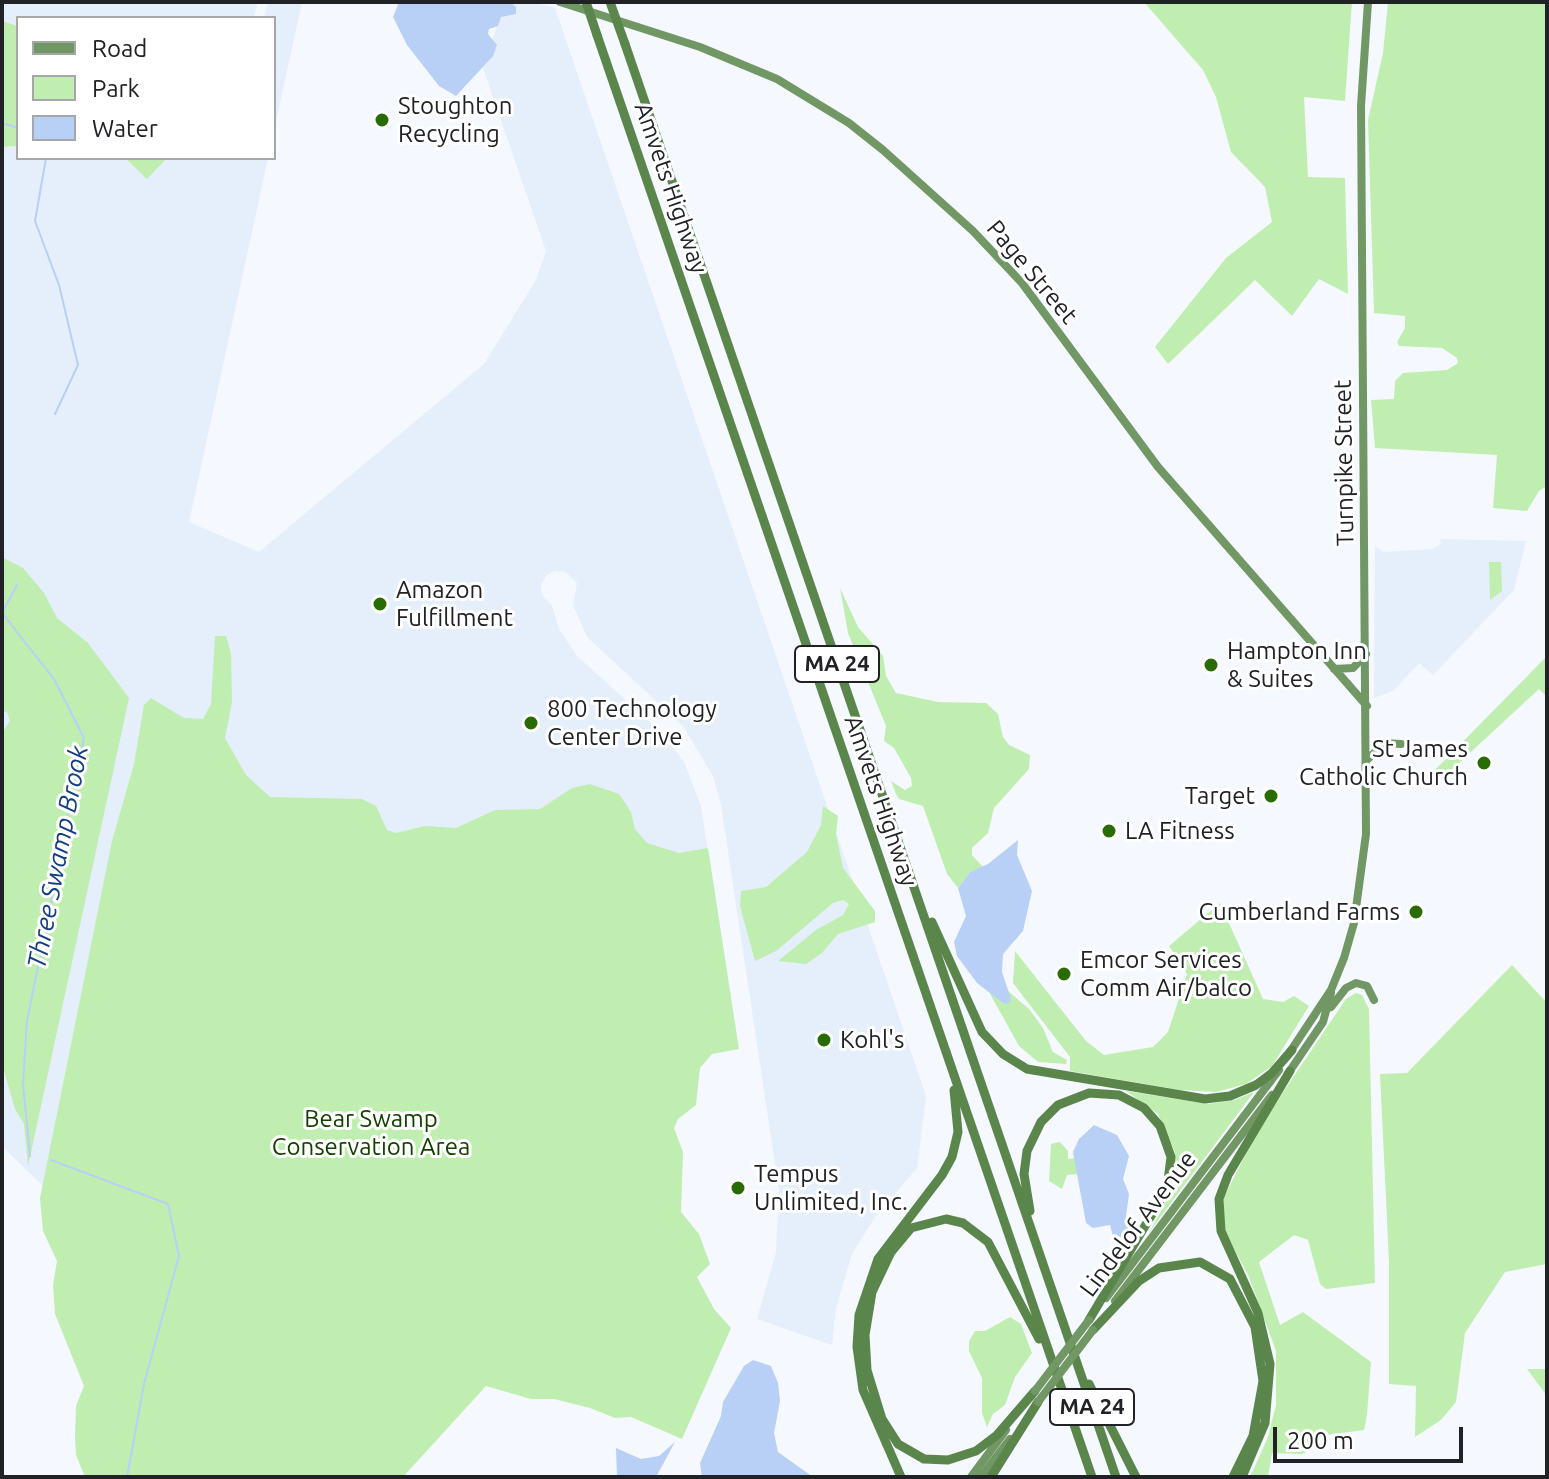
<!DOCTYPE html>
<style>
body{margin:0}
#map{position:relative;width:1549px;height:1479px;overflow:hidden;background:#f5f8fe;font-family:Ubuntu,sans-serif}
canvas{display:block}
.frame{position:absolute;inset:0;border:4px solid #212225;pointer-events:none}
.legend{position:absolute;left:16px;top:16px;width:260px;height:144px;box-sizing:border-box;background:#fff;border:2px solid #a6a7a8;margin:0;padding:10px 14px;list-style:none;font-size:24px;color:#212225}
.legend li{display:flex;align-items:center;gap:16px;height:40px}
.legend b{width:40px;border:2px solid #a6a7a8}
.scale{position:absolute;left:1273px;top:1427px;width:190px;height:36px;box-sizing:border-box;border:4px solid #212225;border-top:0;padding-left:10px;font-size:24px;line-height:28px;white-space:nowrap;color:#212225;-webkit-text-stroke:6px #fff;paint-order:stroke}
</style>
<div id="map">
<canvas width="1549" height="1479"></canvas>
<div class="frame"></div>
<ul class="legend">
<li><b style="height:10px;background:#719765"></b>Road</li>
<li><b style="height:22px;background:#c0eeb1"></b>Park</li>
<li><b style="height:22px;background:#b8d0f6"></b>Water</li>
</ul>
<div class="scale">200 m</div>
</div>
<script>
const ctx = document.querySelector('canvas').getContext('2d');
ctx.lineJoin = 'round';
function paint(path, color) { ctx.fillStyle = color; ctx.fill(path, 'evenodd'); }
const poly = rows => new Path2D(rows.map(r => 'M' + r).join(''));
function trace(path, color, width, dash) { ctx.strokeStyle = color; ctx.lineWidth = width; ctx.lineCap = dash ? 'butt' : 'round'; ctx.setLineDash(dash || []); ctx.stroke(path); }
function drawText(font, color, halo, rows, align = 'center') {
  ctx.font = font + ' Ubuntu,sans-serif'; ctx.lineWidth = 6; ctx.setLineDash([]); ctx.textBaseline = 'middle'; ctx.strokeStyle = halo; ctx.fillStyle = color; for (const [text, x, y, turn = 0] of rows) {
    ctx.save(); ctx.translate(x, y); ctx.rotate((+turn || 0) * Math.PI / 180); ctx.textAlign = isNaN(turn) ? turn : align; if (halo) ctx.strokeText(text, 0, 0); ctx.fillText(text, 0, 0); ctx.restore();
  }
}
const built = poly([
 [2,2,258,2,254,18,18,18,18,26,2,21],
 [268,2,302,2,274,130,274,18,264,18],
 [505,2,532,2,555,8,926,1096,917,1168,875,1217,852,1254,836,1308,832,1345,757,1319,776,1252,779,1190,721,805,713,776,683,726,587,637,573,605,577,583,566,572,554,571,546,576,541,585,542,595,552,606,559,629,577,656,662,733,684,762,701,806,711,874,44,1187,2,1146,2,147,18,146,18,158,125,158,147,178,167,158,268,158,189,522,259,552,484,364,536,280,546,251,483,68],
 [1440,539,1526,541,1514,590,1433,675,1419,663,1394,690,1374,698,1375,546,1383,552,1432,549,1441,544]
]);
const green = poly([
 [1144,2,1352,2,1345,101,1304,97,1308,177,1345,178,1348,294,1319,279,1292,316,1255,280,1168,364,1155,347,1226,258,1272,222,1265,187,1231,152,1216,97,1203,70],
 [1388,2,1547,2,1547,486,1539,491,1527,511,1493,508,1497,455,1375,448,1371,400,1394,399,1395,381,1403,373,1447,370,1458,363,1457,358,1442,348,1399,346,1397,342,1405,328,1405,316,1374,313,1368,120,1383,53],
 [2,21,18,26,18,146,2,147],
 [125,158,167,158,147,179],
 [2,557,23,568,44,593,57,618,88,643,129,698,28,1166,24,1124,15,1109,2,1064,2,733,10,721,7,712,2,711],
 [1489,562,1501,562,1502,591,1490,600],
 [840,588,858,627,883,656,886,676,896,693,938,702,986,703,998,714,1003,737,1009,745,1030,755,1029,769,994,808,988,833,972,848,972,855,983,867,970,872,958,888,947,874,923,806,899,799,896,794,891,781,905,790,912,786,911,778,894,748,884,741,886,726,848,633],
 [215,636,226,636,231,653,232,702,225,738,246,775,270,797,362,799,376,806,387,830,396,833,425,826,456,828,495,810,540,809,572,788,590,784,619,794,631,812,635,829,647,843,679,853,708,848,739,1049,712,1054,700,1068,696,1105,678,1119,674,1128,683,1152,681,1212,699,1234,710,1264,697,1277,714,1309,731,1328,682,1439,631,1417,615,1418,590,1408,554,1399,531,1399,486,1386,403,1477,85,1477,76,1455,75,1438,76,1406,84,1386,55,1314,53,1285,57,1261,43,1231,40,1198,112,841,134,764,144,705,151,698,184,718,203,719,211,704],
 [1547,656,1547,697,1539,689,1446,775,1435,770],
 [823,806,838,816,836,834,843,868,875,911,875,922,838,934,822,953,806,964,778,961,816,930,843,915,849,904,843,900,833,903,776,951,755,961,740,906,741,891,766,887,807,852,821,825],
 [1220,903,1263,999,1283,1002,1294,996,1309,1006,1272,1066,1246,1084,1216,1092,1180,1090,1070,1071,1070,1057,1013,983,1015,951,1086,1041,1104,1055,1153,1047,1168,1032,1187,974,1169,946],
 [1512,965,1547,1003,1547,1264,1505,1272,1465,1333,1456,1402,1441,1420,1415,1437,1416,1386,1389,1384,1389,1262,1380,1074,1407,1073],
 [1007,990,1029,1009,1043,1028,1053,1052,1067,1060,1066,1064,1038,1062,1019,1046,989,992,1004,1004,1011,999],
 [1356,993,1362,995,1369,1009,1375,1283,1326,1289,1320,1284,1308,1240,1294,1235,1259,1262,1280,1325,1303,1312,1371,1362,1367,1415,1364,1430,1319,1436,1309,1451,1302,1454,1272,1453,1268,1477,1250,1477,1268,1437,1276,1405,1276,1351,1249,1277,1228,1237,1223,1224,1224,1197,1259,1128,1346,999],
 [1126,1091,1208,1104,1235,1100,1254,1092,1150,1231,1168,1197,1175,1167,1175,1152,1158,1114],
 [1060,1142,1068,1151,1068,1159,1075,1158,1078,1174,1067,1175,1062,1189,1049,1181,1051,1144],
 [1010,1317,1021,1324,1032,1353,1015,1377,1005,1405,993,1414,987,1427,982,1413,982,1378,969,1351,969,1341,975,1331,985,1331],
 [1527,1369,1547,1369,1547,1396]
]);
const water = poly([
 [399,2,510,2,516,7,516,14,501,17,498,26,489,29,488,34,497,45,493,56,456,96,439,86,407,45,393,17],
 [1018,840,1017,855,1032,891,1023,931,1003,954,1002,972,1011,999,1010,1003,1004,1004,977,983,957,956,954,942,966,916,958,888,970,872,988,864],
 [1094,1125,1117,1135,1129,1156,1123,1179,1129,1194,1126,1216,1130,1230,1122,1237,1113,1236,1110,1225,1093,1228,1086,1223,1073,1152,1079,1139],
 [753,1360,771,1366,778,1383,780,1401,774,1433,778,1452,813,1477,702,1477,700,1463,721,1416,723,1402,744,1366],
 [675,1442,656,1477,617,1477,616,1448,641,1459,659,1456]
]);
const stream = poly([
 [2,123,18,128],
 [46,158,35,221,59,285,78,365,55,414],
 [17,585,2,613,54,679,84,738,27,1021,23,1084,30,1156],
 [51,1160,168,1204,179,1256,144,1384,127,1477]
]);
const major = poly([
 [560,2,700,47,777,79,849,123,883,150,973,231,1022,283,1158,467,1367,706],
 [1334,669,1353,668,1366,654],
 [1368,759,1384,743,1401,744],
 [1331,1007,1346,988,1356,983,1367,986,1374,1000],
 [1288,1055,1331,990,1344,958,1354,923,1366,834,1361,106,1368,2],
 [1287,1075,1323,1022,1331,993],
 [1106,1298,1279,1070],
 [1115,1301,1272,1095],
 [971,1477,1006,1430],
 [981,1477,1010,1439]
]);
const highway = poly([
 [597,35,1092,1477],
 [625,44,1116,1477],
 [932,922,982,1032,1003,1054,1027,1069,1205,1099,1230,1096,1256,1085,1272,1073,1292,1050],
 [1030,1211,1024,1174,1027,1151,1041,1122,1058,1105,1089,1093,1119,1095,1144,1108,1160,1126,1171,1157,1167,1189,1089,1320],
 [1093,1330,1139,1281,1159,1268,1200,1262,1230,1279,1255,1327,1263,1381,1253,1436,1233,1477],
 [1089,1384,1136,1477],
 [1035,1391,997,1435,976,1451,948,1460,924,1459,898,1444,882,1419,867,1370,865,1335,872,1292,891,1252,911,1228,946,1219,963,1223,988,1242,1039,1339],
 [901,1477,863,1390,857,1347,859,1315,878,1259,942,1175,952,1157,958,1132,954,1090],
 [991,1477,1038,1402],
 [1242,1477,1265,1423,1270,1364,1258,1313,1221,1231,1219,1199,1228,1175,1290,1071]
]);
const majorBridge = poly([
 [1035,1391,1089,1320],
 [1038,1402,1093,1330]
]);
const highwayBridge = poly([
 [586,2,597,35],
 [610,2,625,44]
]);
const markers = [
 [382,120,8,"#296c03"],
 [380,604,8,"#296c03"],
 [1211,665,8,"#296c03"],
 [531,723,8,"#296c03"],
 [1484,763,8,"#296c03"],
 [1271,796,8,"#296c03"],
 [1109,831,8,"#296c03"],
 [1416,912,8,"#296c03"],
 [1064,974,8,"#296c03"],
 [824,1040,8,"#296c03"],
 [738,1188,8,"#296c03"]
];
const shields = [
 [837,664,84],
 [1092,1407,84]
];
const shieldNames = [
 ["MA 24",837,664],
 ["MA 24",1092,1407]
];
const poiNames = [
 ["Stoughton",398,106],
 ["Recycling",398,134],
 ["Amazon",396,590],
 ["Fulfillment",396,618],
 ["Hampton Inn",1227,651],
 ["& Suites",1227,679],
 ["800 Technology",547,709],
 ["Center Drive",547,737],
 ["St James",1468,749,"right"],
 ["Catholic Church",1468,777,"right"],
 ["Target",1255,796,"right"],
 ["LA Fitness",1125,831],
 ["Cumberland Farms",1400,912,"right"],
 ["Emcor Services",1080,960],
 ["Comm Air/balco",1080,988],
 ["Kohl's",840,1040],
 ["Tempus",754,1174],
 ["Unlimited, Inc.",754,1202]
];
const streetNames = [
 ["Amvets Highway",671,188,71],
 ["Page Street",1032,272,50],
 ["Turnpike Street",1344,463,-91],
 ["Amvets Highway",881,801,71],
 ["Lindelof Avenue",1138,1224,-53]
];
const parkNames = [
 ["Bear Swamp",371,1119],
 ["Conservation Area",371,1147]
];
const waterNames = [
 ["Three Swamp Brook",58,857,-79]
];
paint(built, '#e5eefb');
paint(green, '#c0eeb1');
paint(water, '#b8d0f6');
trace(stream, '#b8d0f6', 2);
trace(major, '#719765', 8);
trace(highway, '#5a864b', 9);
trace(majorBridge, '#719765', 8);
trace(highwayBridge, '#5a864b', 9);
for (const [x, y, r, color] of markers) { const dot = new Path2D(); dot.arc(x, y, r, 0, 2 * Math.PI); ctx.fillStyle = color; ctx.fill(dot); trace(dot, '#fff', 3); }
for (const [x, y, w] of shields) { const box = new Path2D(); box.roundRect(x - w / 2, y - 18, w, 36, 6); ctx.fillStyle = '#fff'; ctx.fill(box); trace(box, '#212225', 2); }
drawText('bold 22px', '#212225', null, shieldNames);
drawText('24px', '#212225', '#fff', poiNames, 'left');
drawText('24px', '#212225', '#fff', streetNames);
drawText('24px', '#154100', '#fff', parkNames);
drawText('italic 26px', '#123e85', '#fff', waterNames);
</script>
